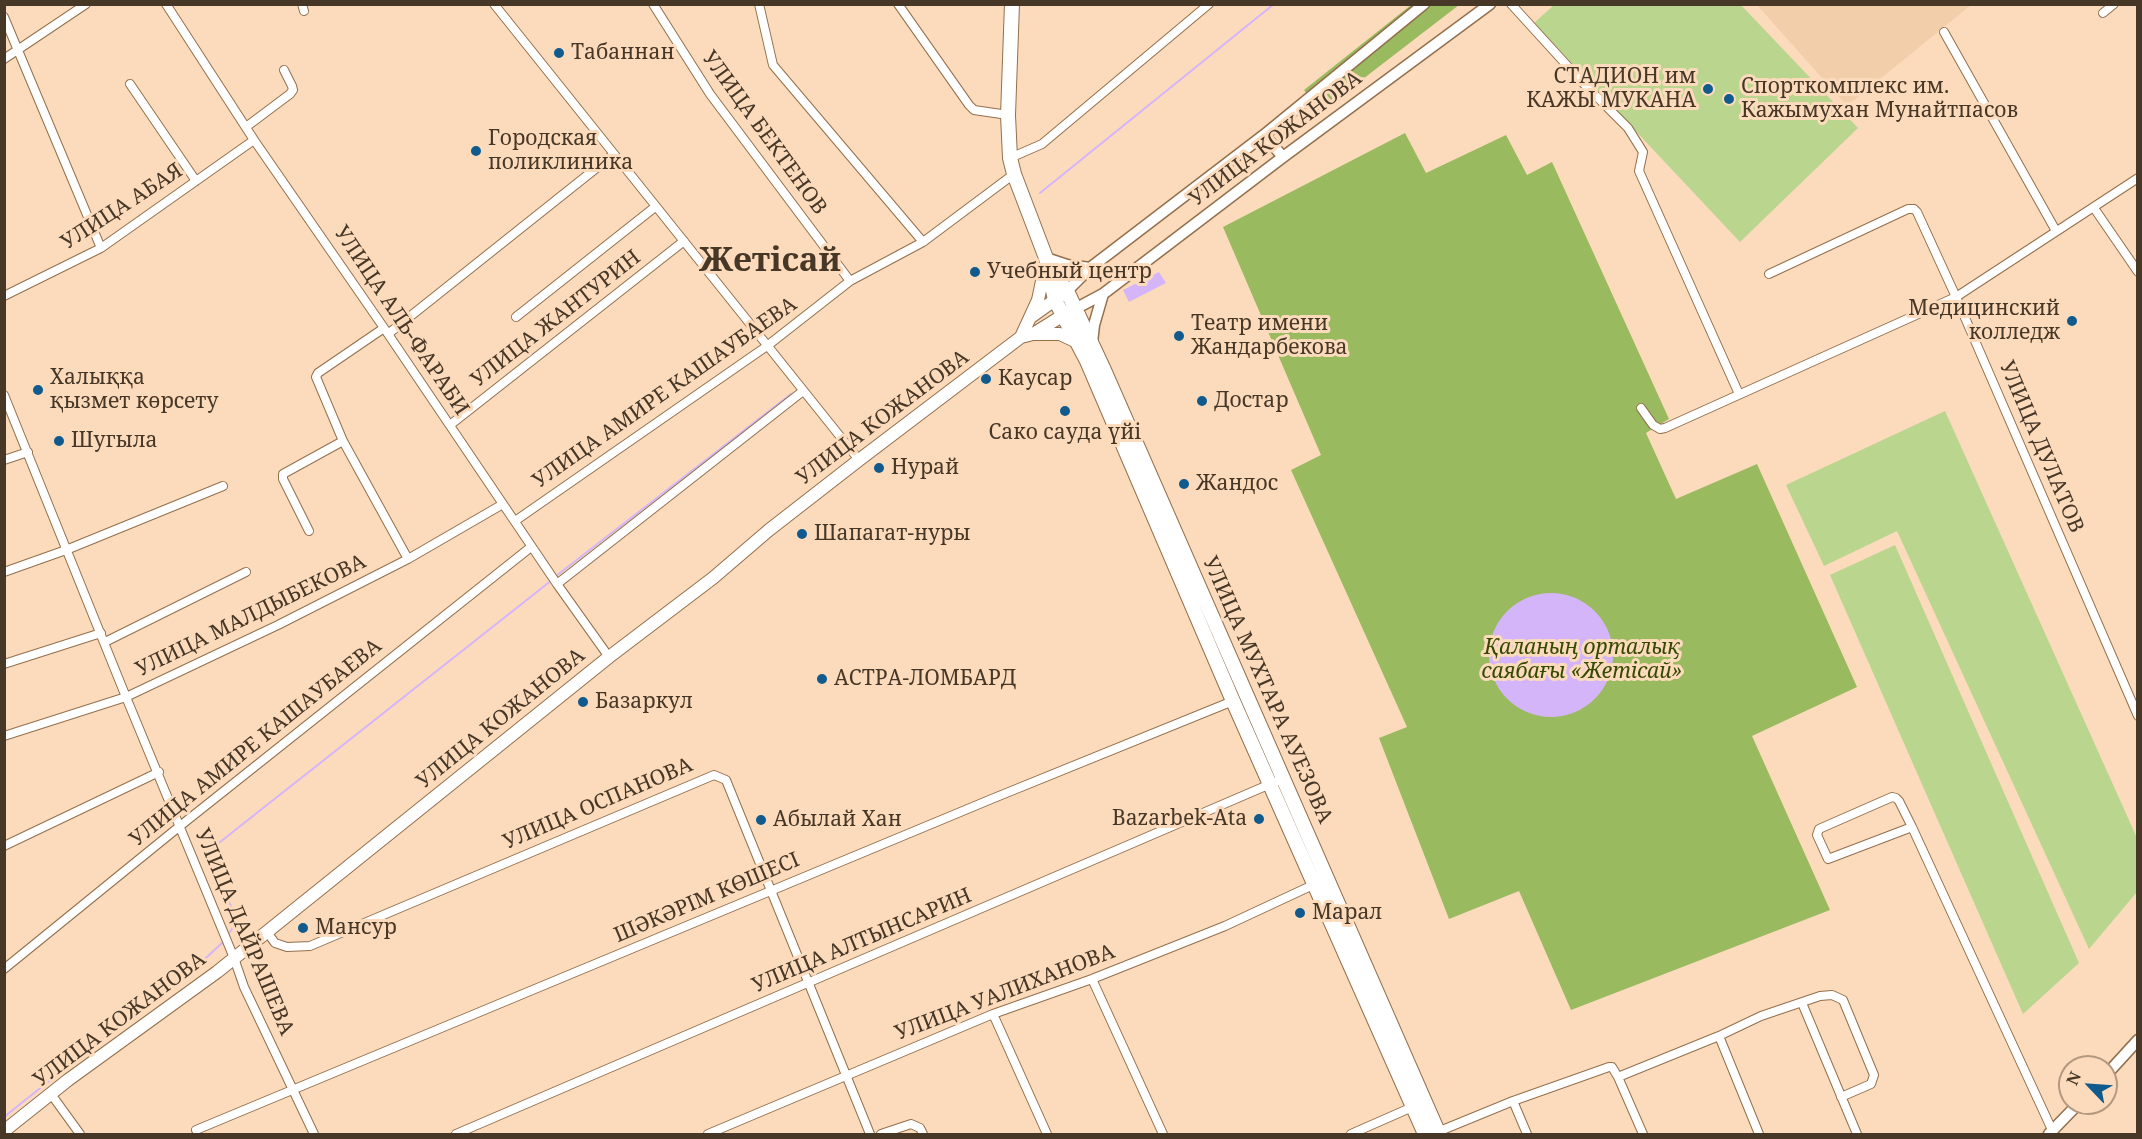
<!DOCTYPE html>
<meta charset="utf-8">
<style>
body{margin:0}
#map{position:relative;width:2142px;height:1139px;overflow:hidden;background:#fcdbbc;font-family:"Noto Serif",serif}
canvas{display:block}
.frame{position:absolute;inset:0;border:6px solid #473727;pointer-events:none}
.north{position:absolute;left:2058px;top:1055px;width:60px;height:60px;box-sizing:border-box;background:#fcdbbc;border:2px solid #b49980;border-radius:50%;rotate:295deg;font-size:16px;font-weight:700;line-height:24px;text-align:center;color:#473727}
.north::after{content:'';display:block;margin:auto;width:21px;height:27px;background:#105a8e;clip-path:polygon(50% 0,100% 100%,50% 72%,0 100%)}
</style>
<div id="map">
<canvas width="2142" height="1139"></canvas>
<div class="frame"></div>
<div class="north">N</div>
</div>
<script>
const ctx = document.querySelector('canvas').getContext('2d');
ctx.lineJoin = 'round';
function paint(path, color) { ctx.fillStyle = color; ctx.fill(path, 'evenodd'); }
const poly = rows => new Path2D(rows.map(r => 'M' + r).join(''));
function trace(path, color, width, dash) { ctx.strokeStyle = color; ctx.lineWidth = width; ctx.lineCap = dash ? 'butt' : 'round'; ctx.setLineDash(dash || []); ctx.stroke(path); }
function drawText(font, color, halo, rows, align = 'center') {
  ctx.font = font + ' "Noto Serif",serif'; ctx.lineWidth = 6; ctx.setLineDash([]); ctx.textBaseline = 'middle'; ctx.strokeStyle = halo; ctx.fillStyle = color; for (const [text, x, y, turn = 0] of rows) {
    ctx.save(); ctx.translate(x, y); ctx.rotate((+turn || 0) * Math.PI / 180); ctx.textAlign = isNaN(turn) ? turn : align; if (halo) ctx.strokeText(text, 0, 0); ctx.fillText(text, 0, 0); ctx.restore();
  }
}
const built = poly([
 [1757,5,1971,5,1847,106]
]);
const green = poly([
 [1554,5,1741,5,1858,128,1740,242,1534,23],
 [1945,411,2137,838,2137,892,2089,949,1897,531,1824,566,1786,485],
 [1895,545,2079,963,2023,1014,1830,575]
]);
const forest = poly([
 [1411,5,1459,5,1320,112,1304,90],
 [1405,133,1426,173,1506,135,1527,175,1552,162,1669,419,1646,433,1676,499,1757,464,1857,687,1752,736,1830,910,1571,1010,1519,891,1449,919,1379,738,1407,727,1291,470,1321,455,1223,227]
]);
const water = poly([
 [1159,272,1166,283,1129,302,1123,290],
 '1489 655a62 62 0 1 1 124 0a62 62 0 1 1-124 0Z'
]);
const stream = poly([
 [1040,193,1274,4],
 [556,576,791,394],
 [227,936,238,920,206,857,215,846,552,580],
 [67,1067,207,957,224,941],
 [4,1117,68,1066]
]);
const minor = poly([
 [166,4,254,140,384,328,557,584,609,657],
 [302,4,304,11],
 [494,4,859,460],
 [653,4,710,94,850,281],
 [759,4,773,65,923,242],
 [898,4,969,105,974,110,1008,115],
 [1511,4,1583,83,1628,128,1643,152,1639,171,1739,394],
 [2103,13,2114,4],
 [4,17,101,248],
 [1944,32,2056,231],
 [4,59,86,4],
 [130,84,196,181],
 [246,127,290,94,293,90,292,86,284,70],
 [1010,158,1042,144,1209,4],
 [2094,208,2138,272],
 [1769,274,1908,209,1914,209,1917,212,1956,297,2138,716],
 [4,296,101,248,254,140],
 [516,317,655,207],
 [384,328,318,373,316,377,343,441,408,559],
 [388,334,614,154],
 [4,395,126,697,234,958,244,987,314,1134],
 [1641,408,1653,425,1660,429,1665,428,1956,297,2138,178],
 [450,425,684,241],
 [4,460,28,452],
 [515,521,767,346,850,281,923,242,1014,174],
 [309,531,283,479,283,474,343,441],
 [4,572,66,550,223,486],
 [557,584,803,391],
 [105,642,246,572],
 [4,664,101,633],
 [4,736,126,697,278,625,408,559,503,504],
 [1912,827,1899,801,1896,798,1892,797,1819,829,1817,835,1828,859,1912,827,2053,1132],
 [4,846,159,772],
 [267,932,275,943,287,947,310,946,714,775,726,780,870,1134],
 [4,969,180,826,531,547],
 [1092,979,1163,1134],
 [1802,1003,1857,1134],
 [993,1014,1047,1134],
 [1719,1036,1759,1134],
 [1618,1077,1719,1036,1761,1016,1820,996,1832,995,1843,1000,1874,1075,1871,1084,1841,1097],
 [51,1094,80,1134],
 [1513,1101,1527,1134],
 [196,1130,994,798,1233,701],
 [1435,1133,1513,1101,1609,1067,1612,1067,1618,1077,1643,1134],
 [456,1134,1282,779],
 [708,1134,993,1014,1092,979,1225,926,1328,878],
 [881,1134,911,1124,920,1128,923,1134],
 [1351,1134,1417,1105]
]);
const tertiary = poly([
 [1264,135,1283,157],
 [1046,258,1067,265,1090,268],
 [1067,291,1090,268,1264,135,1424,4],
 [1075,309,1103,294,1283,157,1490,4],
 [1092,343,1094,325,1103,294],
 [2106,1075,2138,1040],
 [2049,1134,2079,1103]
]);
const secondary = poly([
 [1031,317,1063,294],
 [1034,334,1060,334,1077,342],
 [1021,337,1038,300,1046,262],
 [4,1131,68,1080,217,972,609,657,713,578,769,530,859,460,1021,337,1033,334,1070,311]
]);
const primary = poly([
 [1012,4,1008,115,1010,158,1014,174,1046,258,1055,300,1087,361,1233,701,1425,1134],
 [1051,269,1067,291,1104,370,1439,1134]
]);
const markers = [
 [559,53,6,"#105a8e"],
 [1708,89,6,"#105a8e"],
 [1729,99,6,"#105a8e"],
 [476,151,6,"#105a8e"],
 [975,272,6,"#105a8e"],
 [2072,321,6,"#105a8e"],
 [1179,336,6,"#105a8e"],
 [986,379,6,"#105a8e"],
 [38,390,6,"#105a8e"],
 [1202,401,6,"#105a8e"],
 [1065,411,6,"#105a8e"],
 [59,441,6,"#105a8e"],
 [879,468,6,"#105a8e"],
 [1184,484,6,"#105a8e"],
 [802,534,6,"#105a8e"],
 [822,679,6,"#105a8e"],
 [583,702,6,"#105a8e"],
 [1259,819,6,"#105a8e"],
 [761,820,6,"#105a8e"],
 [1300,913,6,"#105a8e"],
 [303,928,6,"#105a8e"]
];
const poiNames = [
 ["Табаннан",571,53],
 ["СТАДИОН им",1696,77,"right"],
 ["КАЖЫ МУКАНА",1696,101,"right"],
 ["Спорткомплекс им.",1741,87],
 ["Кажымухан Мунайтпасов",1741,111],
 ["Городская",488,139],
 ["поликлиника",488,163],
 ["Учебный центр",987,272],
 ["Медицинский",2060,309,"right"],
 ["колледж",2060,333,"right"],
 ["Театр имени",1191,324],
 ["Жандарбекова",1191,348],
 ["Халыққа",50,378],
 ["қызмет көрсету",50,402],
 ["Каусар",998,379],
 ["Достар",1214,401],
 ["Сако сауда үйі",1065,433,"center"],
 ["Шугыла",71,441],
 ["Нурай",891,468],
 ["Жандос",1196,484],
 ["Шапагат-нуры",814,534],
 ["АСТРА-ЛОМБАРД",834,679],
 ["Базаркул",595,702],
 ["Bazarbek-Ata",1247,819,"right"],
 ["Абылай Хан",773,820],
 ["Марал",1312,913],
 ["Мансур",315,928]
];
const streetNames = [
 ["УЛИЦА БЕКТЕНОВ",764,133,54],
 ["УЛИЦА КОЖАНОВА",1276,139,-37],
 ["УЛИЦА АБАЯ",122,207,-33],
 ["УЛИЦА ЖАНТУРИН",556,319,-38],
 ["УЛИЦА АЛЬ-ФАРАБИ",401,321,56],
 ["УЛИЦА АМИРЕ КАШАУБАЕВА",665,393,-35],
 ["УЛИЦА КОЖАНОВА",883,418,-37],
 ["УЛИЦА ДУЛАТОВ",2041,447,67],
 ["УЛИЦА МАЛДЫБЕКОВА",251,616,-26],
 ["УЛИЦА МУХТАРА АУЕЗОВА",1267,690,66],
 ["УЛИЦА КОЖАНОВА",501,719,-39],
 ["УЛИЦА АМИРЕ КАШАУБАЕВА",256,743,-39],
 ["УЛИЦА ОСПАНОВА",598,804,-23],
 ["ШӘКӘРІМ КӨШЕСІ",707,898,-23],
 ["УЛИЦА ДАЙРАШЕВА",244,932,67],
 ["УЛИЦА АЛТЫНСАРИН",862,941,-23],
 ["УЛИЦА УАЛИХАНОВА",1005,993,-21],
 ["УЛИЦА КОЖАНОВА",120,1020,-37]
];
const parkNames = [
 ["Қаланың орталық",1582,648],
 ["саябағы «Жетісай»",1582,672]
];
const townNames = [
 ["Жетісай",770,262]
];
paint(built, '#f2ceab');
paint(green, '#bad58e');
paint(forest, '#99ba5f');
paint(water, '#d5b5f9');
trace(stream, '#d5b5f9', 2);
trace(minor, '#936f4b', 10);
trace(tertiary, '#936f4b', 13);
trace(secondary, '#936f4b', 14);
trace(primary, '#936f4b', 16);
trace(minor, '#fff', 8);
trace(tertiary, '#fff', 10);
trace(secondary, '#fff', 12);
trace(primary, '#fff', 14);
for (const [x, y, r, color] of markers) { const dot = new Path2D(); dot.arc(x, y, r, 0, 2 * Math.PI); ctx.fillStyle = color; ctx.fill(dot); trace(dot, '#fcdbbc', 2); }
drawText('21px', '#473727', '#fcdbbc', poiNames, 'left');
drawText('21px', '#473727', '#fcdbbc', streetNames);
drawText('italic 21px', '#354903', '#fcdbbc', parkNames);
drawText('bold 33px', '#473727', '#fcdbbc', townNames);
</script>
